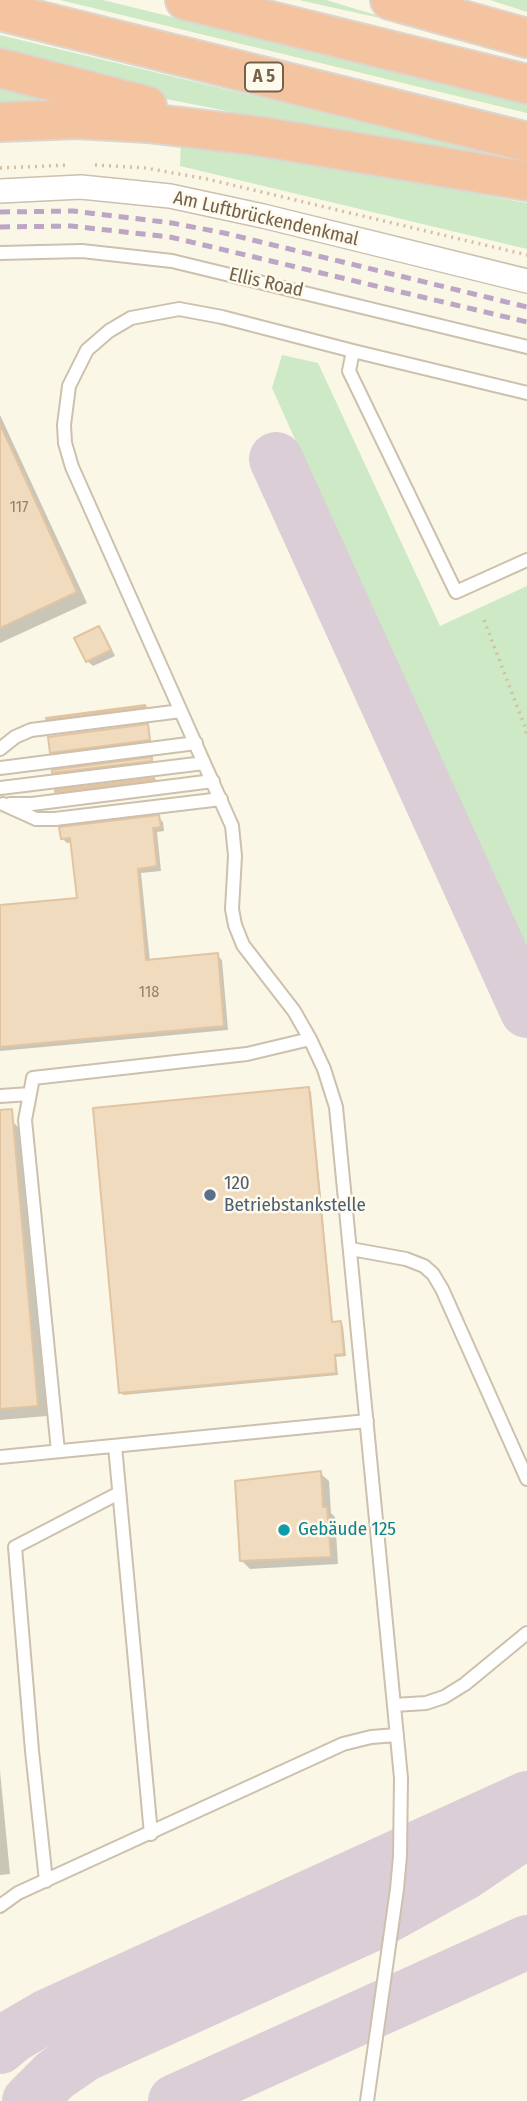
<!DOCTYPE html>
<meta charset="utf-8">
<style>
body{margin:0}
canvas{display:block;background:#fbf7e6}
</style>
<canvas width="527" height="2101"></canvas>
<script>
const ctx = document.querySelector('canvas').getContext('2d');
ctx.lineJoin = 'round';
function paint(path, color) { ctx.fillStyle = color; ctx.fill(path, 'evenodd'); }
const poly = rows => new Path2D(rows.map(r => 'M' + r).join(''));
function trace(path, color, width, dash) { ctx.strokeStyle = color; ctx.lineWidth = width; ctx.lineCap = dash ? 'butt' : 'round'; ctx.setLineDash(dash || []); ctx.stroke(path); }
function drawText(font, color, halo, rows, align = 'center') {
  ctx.font = font + ' "Fira Sans Condensed",sans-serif'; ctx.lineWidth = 5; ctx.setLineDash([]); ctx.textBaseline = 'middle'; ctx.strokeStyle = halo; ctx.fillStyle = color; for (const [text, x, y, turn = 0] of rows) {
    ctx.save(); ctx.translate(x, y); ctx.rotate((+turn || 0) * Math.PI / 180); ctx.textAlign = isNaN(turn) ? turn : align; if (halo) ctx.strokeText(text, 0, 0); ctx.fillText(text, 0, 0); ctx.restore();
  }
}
const green = poly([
 [60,0,103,0,527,104,527,113],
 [299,0,326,0,399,22,357,13],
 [490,0,527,0,527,12],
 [0,35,408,133,527,163,318,129,161,98,0,59],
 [0,83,104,108,0,114],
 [181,143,313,163,527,203,527,249,180,166],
 [282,355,318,363,440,626,527,586,527,957,272,388]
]);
const shadow = poly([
 [0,415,87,603,0,643],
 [99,628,104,633,115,656,93,666,87,661],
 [145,709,50,721,48,719],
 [147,726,151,742,54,754,52,752],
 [151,759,154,762,57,774,54,772],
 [154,782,59,794,57,792],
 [158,817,163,822,164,831,157,832,161,871,141,873,150,962,217,955,222,960,228,1030,0,1051,0,907,79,900,73,842,67,843,62,838],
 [309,1089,311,1092,333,1324,340,1323,343,1326,346,1356,336,1357,338,1375,123,1395,121,1392],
 [12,1121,23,1132,47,1416,0,1420,0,1122],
 [320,1473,329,1481,331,1513,335,1517,338,1564,250,1569,242,1561],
 [0,1771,10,1874,0,1875]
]);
const taxiway = poly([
 [276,459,527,1011],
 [0,2047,13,2036,47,2016,527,1798],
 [29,2101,55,2075,84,2055,373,1924,463,1874,527,1831],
 [175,2101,527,1942]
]);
const building = poly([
 [0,424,77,592,0,628,0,424],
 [99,626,111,650,86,662,74,638,99,626],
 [145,705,146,707,46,719,46,718,145,705],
 [148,724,150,740,50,753,48,737,148,724],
 [152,757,152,761,52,773,52,770,152,757],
 [154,778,155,780,55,792,55,790,154,778],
 [159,815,161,827,153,828,157,866,138,869,146,960,218,953,224,1026,0,1047,0,905,77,898,70,838,61,839,59,827,159,815],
 [309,1087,332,1322,341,1321,344,1354,335,1355,336,1373,119,1393,93,1108,309,1087],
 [12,1109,38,1406,0,1409,0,1110,12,1109],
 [321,1471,323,1507,327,1507,331,1557,240,1561,235,1481,321,1471]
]);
const path = poly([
 [95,165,146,168,207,179,527,255],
 [0,168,69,165],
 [484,620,525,727,527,738]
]);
const lane = poly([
 [0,253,82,251,172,261,527,347],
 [353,351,349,371,456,592,527,560],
 [0,749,15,737,31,730,181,711],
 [0,768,196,743],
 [0,788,204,763],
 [3,804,36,819,55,819,221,799],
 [10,804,32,804,213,781],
 [0,1096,30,1094],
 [351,1249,406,1259,424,1266,433,1274,442,1289,527,1479],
 [115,1446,151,1834],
 [58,1451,25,1120,33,1078,247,1054,310,1039],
 [0,1457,367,1421],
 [394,1705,426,1703,444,1697,465,1684,527,1633],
 [46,1881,32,1751,15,1547,119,1493],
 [0,1906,18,1893,343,1744,371,1737,397,1735],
 [367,2101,397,1889,400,1856,401,1778,336,1107,324,1069,310,1039,294,1011,243,945,235,925,232,909,235,856,232,826,72,467,65,443,64,425,69,386,87,350,109,331,131,318,179,309,222,317,353,351,527,393]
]);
const street = poly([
 [0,191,81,187,170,196,263,216,527,281]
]);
const highway = poly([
 [185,0,527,84],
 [390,0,527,38],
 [0,11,527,142],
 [0,68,147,106],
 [0,122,77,119,148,123,258,136,527,181]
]);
const rail = poly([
 [0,212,73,211,172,223,224,233,527,307],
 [0,227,71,226,170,237,527,322]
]);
const markers = [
 [210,1195,7,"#5c6f8a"],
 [284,1530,7,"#0f9aa8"]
];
const numberNames = [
 ["117",19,508],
 ["118",149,993]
];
const shields = [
 [264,77,38]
];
const shieldNames = [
 ["A 5",264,77]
];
const streetNames = [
 ["Am Luftbrückendenkmal",266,219,13],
 ["Ellis Road",266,283,13]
];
const serviceNames = [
 ["120",224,1184],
 ["Betriebstankstelle",224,1206]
];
const cultureNames = [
 ["Gebäude 125",298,1530]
];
paint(green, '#cde9c5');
paint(shadow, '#0003');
trace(taxiway, '#dcced6', 54);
paint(building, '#f0dbbf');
trace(building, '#e2c5a0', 2);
trace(lane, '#cdc0ad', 16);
trace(street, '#cdc0ad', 26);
trace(highway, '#dbd6d0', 42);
trace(path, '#d5bfa2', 3.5, [2, 5]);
trace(lane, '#fff', 12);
trace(street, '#fff', 23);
trace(highway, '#f3c49f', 38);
trace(rail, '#bca5c5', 5, [10, 7]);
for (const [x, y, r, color] of markers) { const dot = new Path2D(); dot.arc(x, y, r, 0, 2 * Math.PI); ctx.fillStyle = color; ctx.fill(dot); trace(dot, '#fefaec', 2.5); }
drawText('16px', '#938069', null, numberNames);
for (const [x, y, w] of shields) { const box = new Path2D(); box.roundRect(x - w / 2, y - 14.5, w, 29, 5); ctx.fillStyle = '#fefaec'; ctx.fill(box); trace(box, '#74614c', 2); }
drawText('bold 18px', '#74614c', null, shieldNames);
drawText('19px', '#74614c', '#fefaec', streetNames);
drawText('19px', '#4e5e75', '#fefaec', serviceNames, 'left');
drawText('19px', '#0d838f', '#fefaec', cultureNames, 'left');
</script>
